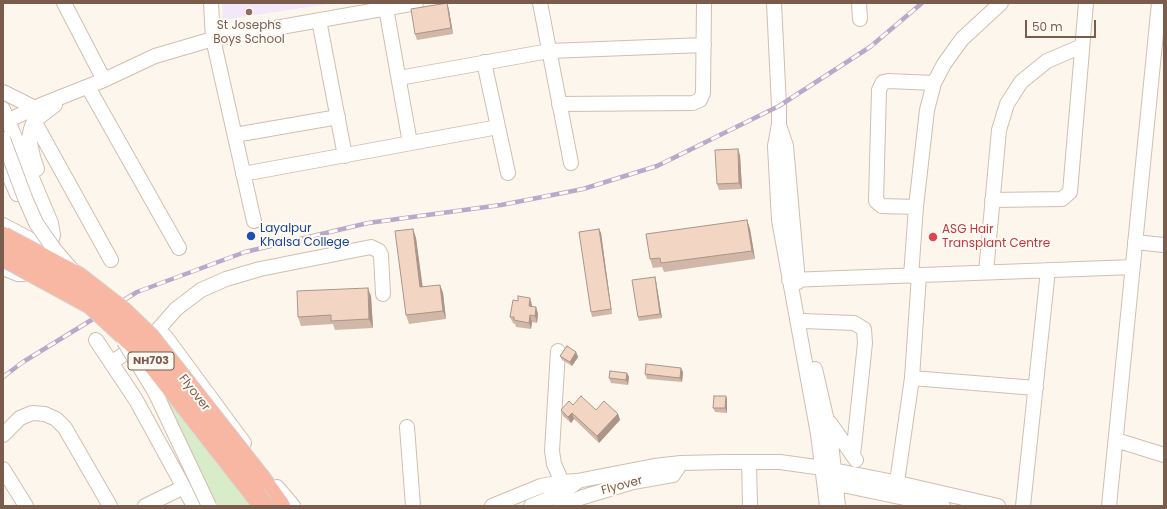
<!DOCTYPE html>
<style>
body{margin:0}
#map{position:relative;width:1167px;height:509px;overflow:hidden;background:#fdf6ec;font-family:Poppins,sans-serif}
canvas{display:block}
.frame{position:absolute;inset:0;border:4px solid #7a5c4d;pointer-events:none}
.scale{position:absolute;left:1025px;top:20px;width:71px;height:18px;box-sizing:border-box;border:2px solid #7a5c4d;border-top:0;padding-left:5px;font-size:12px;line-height:14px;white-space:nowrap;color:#7a5c4d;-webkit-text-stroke:3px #fffaf3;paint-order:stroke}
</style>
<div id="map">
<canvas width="1167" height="509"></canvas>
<div class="frame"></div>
<div class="scale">50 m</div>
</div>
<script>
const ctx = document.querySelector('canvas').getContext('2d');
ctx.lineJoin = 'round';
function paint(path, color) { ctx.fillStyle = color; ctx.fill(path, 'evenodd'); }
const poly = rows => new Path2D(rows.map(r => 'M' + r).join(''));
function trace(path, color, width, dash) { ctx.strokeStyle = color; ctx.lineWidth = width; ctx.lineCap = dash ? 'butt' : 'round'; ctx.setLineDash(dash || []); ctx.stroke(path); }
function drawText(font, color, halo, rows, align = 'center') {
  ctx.font = font + ' Poppins,sans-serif'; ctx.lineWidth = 4; ctx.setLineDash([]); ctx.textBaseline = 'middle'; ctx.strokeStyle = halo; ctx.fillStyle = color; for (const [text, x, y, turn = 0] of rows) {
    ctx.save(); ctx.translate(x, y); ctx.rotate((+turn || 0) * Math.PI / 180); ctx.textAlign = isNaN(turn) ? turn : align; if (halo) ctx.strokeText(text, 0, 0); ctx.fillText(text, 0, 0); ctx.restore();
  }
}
const education = poly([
 [222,3,329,3,329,4,223,20]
]);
const green = poly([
 [161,389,252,506,215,506]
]);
const minor = poly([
 [64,3,104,80],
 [211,3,213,39,254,221],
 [540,3,571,163],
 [774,3,779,106,779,124,775,146,779,220,818,434,827,506],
 [859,3,860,19],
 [386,8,410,143],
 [319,20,345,156],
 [484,62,508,173],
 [399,78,549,51,704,45],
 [88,87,179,248],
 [3,92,35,108],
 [559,104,693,103,700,100,703,93,704,3],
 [3,109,51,223,53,235,48,253],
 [34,121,111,260],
 [3,123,41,105,104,80,155,56,213,39,416,3],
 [780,128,786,146,798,282],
 [235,135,338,117],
 [3,162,17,194],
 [37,169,33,157,29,138,31,129,34,121,55,105],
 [243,174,498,127],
 [992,200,1062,199,1070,192,1086,3],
 [916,207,882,206,876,201,879,90,883,82,888,81,934,83],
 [3,225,50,250],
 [1135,242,1164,245],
 [3,268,18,274,24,274],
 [986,272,999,130,1007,104,1021,82,1047,61,1082,46],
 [911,276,916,207,927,110,934,83,944,64,962,39,1001,3],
 [789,280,1133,267],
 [804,321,854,323,864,329,865,343,853,456],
 [156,332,176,309,201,290,226,279,260,269,371,247,379,251,381,255,383,294],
 [96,340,136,400,194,506],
 [558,351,552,451,554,464,562,482],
 [111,363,156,332,165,336,244,443],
 [815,369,830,434,838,506],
 [912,378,1036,388],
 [830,423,856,460],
 [407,427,413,506],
 [3,435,20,418,32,413,45,414,56,419,65,428,110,506],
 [1116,440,1164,455],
 [749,462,750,506],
 [3,469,26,506],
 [828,482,943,506],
 [897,482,912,378,919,275],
 [277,487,293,506],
 [145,506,184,487],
 [492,506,541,486,562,482,577,481,654,466,681,463,725,462,780,462,823,468,894,482,998,506],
 [531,506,560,494,577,482],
 [560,506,583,497,633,482,673,475,681,463],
 [1023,506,1048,270],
 [1109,506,1159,3]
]);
const highway = poly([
 [260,478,280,506]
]);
const rail = poly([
 [3,377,23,362,137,292,245,252,368,223,501,205,583,189,657,166,779,106,870,47,922,3]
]);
const minorBridge = poly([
 [3,139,25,198,36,223,54,249,72,270],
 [124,341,155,392,209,506]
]);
const highwayBridge = poly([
 [3,237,78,277,123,312,150,338,260,478],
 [3,256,91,304,146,355,264,506]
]);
const wall = poly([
 [447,3,449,10,453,34,417,40,415,34],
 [740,155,742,189,719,190,717,184],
 [747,220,750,229,755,259,664,272,662,267,653,268,650,259],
 [413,229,416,238,422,287,440,285,443,293,446,319,409,324,406,315],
 [599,229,601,233,612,314,592,317,591,312],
 [656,281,662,318,639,321,638,317],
 [371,296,373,328,335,330,333,324,301,326,298,317],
 [532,305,532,307,536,307,538,314,537,323,532,322,531,329,516,327,515,324,513,323,510,317],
 [576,352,578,357,572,366,562,360,560,356],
 [683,372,682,382,647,379,645,374],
 [627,373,629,377,628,385,611,383,609,378],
 [726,396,727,400,727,413,715,412,713,408],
 [561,410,596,410,618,414,620,420,599,443,574,419,571,423,563,416]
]);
const shadedWall = poly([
 [447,3,449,10,453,34,451,28],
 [738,149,740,155,742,189,739,183],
 [747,220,750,229,755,259,752,251],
 [413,229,416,238,424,296,420,287],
 [599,229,601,233,612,314,611,309],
 [655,277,656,281,662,318,660,314],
 [440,285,443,293,446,319,443,311],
 [368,288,371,296,373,328,369,319],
 [530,298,532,305,531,313,529,306],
 [536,307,538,314,537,323,535,316],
 [530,315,532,322,531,329,529,323],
 [576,352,578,357,572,366,570,362],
 [681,368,683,372,682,382,680,378],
 [627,373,629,377,628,385,626,380],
 [726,396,727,400,727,413,725,408],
 [572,413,574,419,571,423,568,417],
 [618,414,620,420,599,443,597,436]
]);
const building = poly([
 [447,3,451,28,415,34,411,9,447,3],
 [738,149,739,183,717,184,715,150,738,149],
 [747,220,752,251,661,263,660,258,650,259,646,234,747,220],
 [413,229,420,287,440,285,443,311,406,315,395,231,413,229],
 [599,229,611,309,591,312,579,232,599,229],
 [655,277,660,314,638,317,632,280,655,277],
 [368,288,369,319,331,321,331,315,298,317,297,291,368,288],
 [518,296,530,298,529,306,536,307,535,316,530,315,529,323,514,320,514,317,510,317,513,300,518,301,518,296],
 [567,346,576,352,570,362,560,356,567,346],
 [646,364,681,368,680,378,645,374,646,364],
 [610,371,627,373,626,380,609,378,610,371],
 [581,396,596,410,604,401,618,414,597,436,572,413,568,417,561,410,569,401,573,405,581,396],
 [714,396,726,396,725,408,713,408,714,396]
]);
const markers = [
 [249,12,4,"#8d6e63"],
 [251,236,5,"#1a4fb4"],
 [933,237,5,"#e0444e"]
];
const shields = [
 [151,361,46]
];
const shieldNames = [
 ["NH703",151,361]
];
const educationNames = [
 ["St Josephs",249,26],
 ["Boys School",249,40]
];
const transitNames = [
 ["Layalpur",260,229],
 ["Khalsa College",260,243]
];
const healthNames = [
 ["ASG Hair",942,230],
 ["Transplant Centre",942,244]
];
const streetNames = [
 ["Flyover",194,393,52],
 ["Flyover",622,486,-15]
];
paint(education, '#f3e8fa');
paint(green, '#d8ecc9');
trace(minor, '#d1beb0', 16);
trace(highway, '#dad1cd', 22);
trace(minor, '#fff', 14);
trace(highway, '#f7b7a3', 20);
trace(rail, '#b9a8c9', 4.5);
trace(rail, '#fffaf3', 3, [9]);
trace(minorBridge, '#d1beb0', 16, []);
trace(highwayBridge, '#dad1cd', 22, []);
trace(minorBridge, '#fff', 14);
trace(highwayBridge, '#f7b7a3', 20);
paint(wall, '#d1b7a8');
paint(shadedWall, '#aa9588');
paint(building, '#f3d5c3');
trace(building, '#aa9588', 1);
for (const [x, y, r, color] of markers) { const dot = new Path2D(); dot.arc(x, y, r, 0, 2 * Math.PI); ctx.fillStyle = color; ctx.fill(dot); trace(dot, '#fffaf3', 1.5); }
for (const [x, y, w] of shields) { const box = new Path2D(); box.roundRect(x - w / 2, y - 9, w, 18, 3); ctx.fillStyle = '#fffaf3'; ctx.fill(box); trace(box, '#7a5c4d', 1); }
drawText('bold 11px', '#7a5c4d', null, shieldNames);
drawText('12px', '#785e54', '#fffaf3', educationNames);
drawText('12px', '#164399', '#fffaf3', transitNames, 'left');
drawText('12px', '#be3a42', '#fffaf3', healthNames, 'left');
drawText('12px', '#7a5c4d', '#fffaf3', streetNames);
</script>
